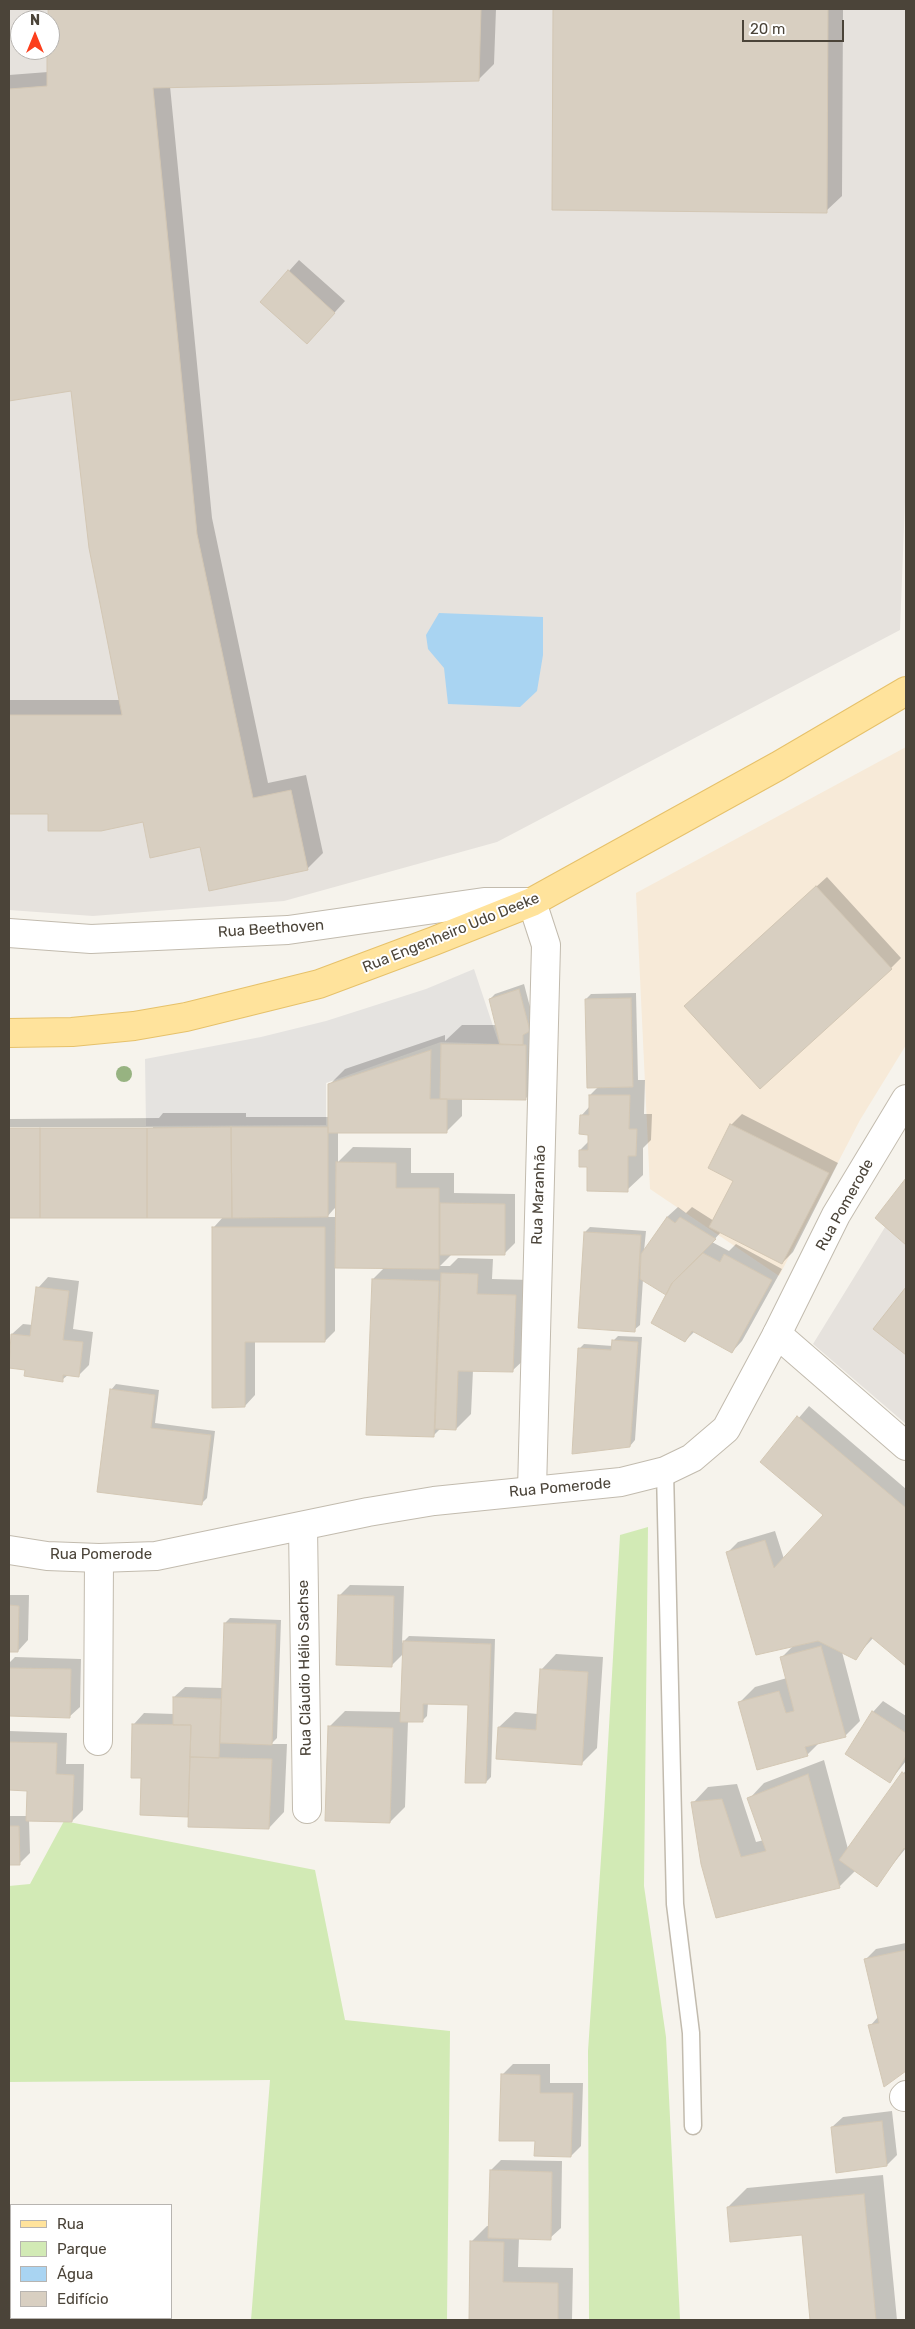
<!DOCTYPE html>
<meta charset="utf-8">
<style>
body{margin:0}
#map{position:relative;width:915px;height:2329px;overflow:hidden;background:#f6f3ec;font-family:Rubik,sans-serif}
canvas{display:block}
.frame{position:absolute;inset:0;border:10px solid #4b4439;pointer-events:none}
.legend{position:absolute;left:10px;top:2204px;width:162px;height:115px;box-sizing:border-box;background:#fff;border:1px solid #b7b4b0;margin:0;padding:6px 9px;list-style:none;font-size:15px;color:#4b4439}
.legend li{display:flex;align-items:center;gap:10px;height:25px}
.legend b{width:25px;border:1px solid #b7b4b0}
.north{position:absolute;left:10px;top:10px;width:50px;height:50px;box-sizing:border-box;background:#fff;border:1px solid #b7b4b0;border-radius:50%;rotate:0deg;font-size:14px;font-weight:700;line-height:20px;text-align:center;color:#4b4439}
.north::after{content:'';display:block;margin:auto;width:18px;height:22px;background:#fc3f1d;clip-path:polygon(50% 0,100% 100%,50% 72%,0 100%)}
.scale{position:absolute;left:742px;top:20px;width:102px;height:22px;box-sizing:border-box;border:2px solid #4b4439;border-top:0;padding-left:6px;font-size:15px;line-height:18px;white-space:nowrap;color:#4b4439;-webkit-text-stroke:4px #fff;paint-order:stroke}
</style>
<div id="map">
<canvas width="915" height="2329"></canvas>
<div class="frame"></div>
<ul class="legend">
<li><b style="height:6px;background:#ffe39c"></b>Rua</li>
<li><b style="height:14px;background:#d2eab5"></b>Parque</li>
<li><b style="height:14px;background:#a9d4f2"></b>Água</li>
<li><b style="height:14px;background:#d8cfc1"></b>Edifício</li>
</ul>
<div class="north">N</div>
<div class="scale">20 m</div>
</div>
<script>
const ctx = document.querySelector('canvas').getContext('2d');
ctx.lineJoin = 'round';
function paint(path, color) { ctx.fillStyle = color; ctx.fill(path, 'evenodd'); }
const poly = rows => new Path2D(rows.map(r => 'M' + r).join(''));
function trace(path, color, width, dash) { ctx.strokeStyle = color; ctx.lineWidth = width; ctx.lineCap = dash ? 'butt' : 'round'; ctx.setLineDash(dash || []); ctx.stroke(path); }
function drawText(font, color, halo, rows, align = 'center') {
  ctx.font = font + ' Rubik,sans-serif'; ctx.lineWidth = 4; ctx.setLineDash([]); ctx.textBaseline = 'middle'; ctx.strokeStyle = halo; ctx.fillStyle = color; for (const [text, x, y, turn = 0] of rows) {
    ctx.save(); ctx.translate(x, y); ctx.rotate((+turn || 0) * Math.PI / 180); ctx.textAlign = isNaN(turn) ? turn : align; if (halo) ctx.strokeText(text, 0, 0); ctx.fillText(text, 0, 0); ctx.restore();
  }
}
const commercial = poly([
 [906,747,906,1045,860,1120,779,1276,650,1189,636,893]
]);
const industrial = poly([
 [9,9,906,9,906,476,900,630,497,842,284,901,93,916,9,910],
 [20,20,50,20,50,50,20,50],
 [906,1193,906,1424,813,1344]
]);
const green = poly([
 [648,1527,644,1886,666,2037,680,2320,589,2320,588,2051,604,1814,620,1535],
 [64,1821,315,1870,345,2020,450,2031,447,2320,251,2320,270,2080,9,2082,9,1886,30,1884]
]);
const parking = poly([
 [474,969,499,1044,441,1042,326,1083,326,1125,146,1126,145,1059,261,1037,326,1021,426,989]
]);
const water = poly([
 [439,613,543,617,543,655,537,691,520,707,448,704,444,668,428,649,426,635]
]);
const shadow = poly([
 [49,9,496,9,494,64,479,79,170,86,212,518,268,783,306,775,323,853,307,869,201,845,144,820,49,813,9,813,9,700,121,700,72,389,9,399,9,75,48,72],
 [555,9,843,9,842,196,826,211,553,209],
 [299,260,345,301,317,332,261,302],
 [827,877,901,958,891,968,696,995],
 [524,984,535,1026,545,1080,525,1099,462,1098,462,1116,446,1132,338,1132,338,1162,353,1147,411,1148,411,1173,454,1173,454,1193,515,1194,515,1243,504,1254,453,1253,440,1266,450,1266,458,1258,493,1259,492,1279,531,1280,528,1356,512,1371,473,1370,471,1414,456,1429,441,1428,433,1436,373,1279,385,1267,335,1267,335,1331,325,1341,255,1341,255,1395,245,1406,214,1227,224,1216,9,1217,9,1130,153,1129,153,1127,9,1127,9,1119,159,1118,163,1113,246,1113,246,1117,329,1117,330,1084,345,1069,445,1035,445,1041,462,1025,497,1025,490,999,495,994],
 [337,1206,337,1217,327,1217,333,1210],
 [636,993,638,1080,645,1080,644,1114,652,1114,651,1140,643,1148,643,1175,627,1190,588,1166,580,1150,589,1141,589,1134,581,1116,590,1106,590,1095,599,1086,586,999,591,994],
 [742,1114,838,1163,793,1252,782,1263,721,1232,712,1242,729,1251,736,1244,782,1269,742,1341,732,1352,695,1331,685,1341,668,1295,643,1279,640,1325,634,1330,585,1232,590,1227,646,1231,644,1251,667,1217,678,1207,686,1213,692,1207,714,1221,734,1180,731,1125],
 [906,1180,906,1243,876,1218],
 [48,1277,79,1281,73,1329,93,1332,89,1365,78,1376,68,1375,62,1380,26,1369,9,1367,12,1334,23,1324,33,1325,38,1288],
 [906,1289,906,1354,875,1329],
 [618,1336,642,1337,635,1440,630,1446,579,1349,584,1344,613,1346,613,1341],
 [116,1384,159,1390,155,1423,215,1431,207,1498,202,1503,111,1390],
 [809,1406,906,1489,906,1664,874,1637,855,1658,842,1652,860,1721,845,1736,820,1742,807,1755,740,1702,755,1687,787,1678,781,1658,794,1645,727,1553,738,1542,775,1531,784,1559,824,1515,762,1461],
 [350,1585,404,1586,402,1643,409,1636,495,1639,491,1777,486,1782,469,1704,428,1703,427,1716,422,1721,408,1721,405,1807,390,1822,330,1726,345,1711,402,1712,403,1654,391,1666,340,1595],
 [9,1595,29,1595,28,1640,18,1651,9,1651],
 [230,1618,281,1620,277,1738,271,1744,287,1744,284,1812,269,1828,190,1813,187,1815,142,1777,134,1724,144,1713,174,1714,174,1697,185,1687,223,1688,225,1623],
 [556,1654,603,1657,597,1748,581,1764,499,1727,515,1712,538,1714,541,1670],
 [15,1657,81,1659,80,1707,69,1717,9,1715,9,1663],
 [883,1701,906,1716,906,1761,890,1781,873,1712],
 [9,1731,67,1733,66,1764,84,1764,83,1810,72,1821,29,1819,30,1853,19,1864,9,1864,9,1816,28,1816,28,1790,9,1789],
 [824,1760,848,1849,906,1770,906,1848,876,1885,856,1870,839,1887,717,1917,693,1803,708,1787,737,1784,756,1842,764,1840,749,1799,764,1783],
 [906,1943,906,2070,885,2085,870,2026,878,2017,865,1960,876,1949],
 [513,2064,550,2064,550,2083,583,2083,581,2146,571,2156,536,2140,502,2075],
 [892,2111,897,2155,887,2165,832,2127,843,2117],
 [501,2160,562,2161,561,2228,550,2238,519,2238,518,2267,573,2268,572,2320,470,2320,471,2242,487,2226,490,2226,491,2170],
 [883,2175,897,2320,811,2320,803,2234,728,2207,747,2188]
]);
const building = poly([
 [48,9,481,9,479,81,153,88,197,534,253,798,291,790,308,870,209,891,200,847,150,858,143,822,101,831,48,831,48,814,9,814,9,715,122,715,89,548,71,391,9,401,9,89,47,86,47,50,50,50,48,9],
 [553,9,828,9,827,213,552,210,553,9],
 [288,270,335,313,307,344,260,302,288,270],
 [816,886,892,969,760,1089,684,1006,816,886],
 [519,989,530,1031,523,1035,523,1045,500,1044,489,999,519,989],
 [631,998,633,1087,587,1088,585,999,631,998],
 [441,1044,526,1045,526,1100,440,1099,441,1044],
 [431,1050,430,1099,447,1099,447,1133,328,1133,328,1084,431,1050],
 [589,1095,630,1095,629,1129,637,1129,636,1156,628,1156,628,1192,587,1191,587,1167,579,1167,579,1150,588,1150,588,1135,579,1134,580,1115,589,1115,589,1095],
 [730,1124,829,1173,782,1264,709,1227,733,1181,708,1168,730,1124],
 [231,1127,328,1127,328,1217,232,1218,231,1127],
 [231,1127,232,1218,147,1218,147,1128,231,1127],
 [9,1128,40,1128,40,1218,9,1218,9,1128],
 [40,1128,147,1128,147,1218,40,1218,40,1128],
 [336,1162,396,1163,396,1188,439,1188,439,1269,335,1268,336,1162],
 [906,1178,906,1245,875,1218,906,1178],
 [440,1203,505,1204,505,1255,440,1255,440,1203],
 [667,1217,675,1223,680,1217,716,1239,672,1283,666,1295,640,1279,641,1254,667,1217],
 [212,1227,325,1227,325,1342,245,1342,245,1407,212,1408,212,1227],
 [584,1232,641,1235,635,1332,578,1328,584,1232],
 [703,1253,720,1262,724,1254,772,1280,732,1353,692,1331,685,1342,651,1323,672,1283,703,1253],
 [441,1273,478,1274,477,1294,516,1295,513,1372,458,1371,456,1430,435,1429,441,1273],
 [372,1279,439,1281,434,1437,366,1435,372,1279],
 [36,1287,69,1291,63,1340,83,1342,79,1377,63,1375,63,1382,24,1376,25,1370,9,1368,11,1334,30,1336,36,1287],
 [906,1287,906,1355,873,1329,906,1287],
 [612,1340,638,1342,630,1447,572,1454,578,1348,611,1350,612,1340],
 [110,1389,155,1395,151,1428,211,1435,202,1505,97,1492,110,1389],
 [797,1416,906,1508,906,1666,871,1637,856,1660,818,1641,756,1655,726,1552,765,1540,774,1568,823,1515,760,1462,797,1416],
 [338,1595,394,1596,392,1667,336,1665,338,1595],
 [9,1605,19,1606,18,1652,9,1652,9,1605],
 [224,1623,276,1624,272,1745,220,1743,224,1623],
 [403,1641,491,1644,486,1783,465,1783,468,1705,423,1704,423,1722,400,1722,403,1641],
 [821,1646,846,1737,805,1747,808,1756,757,1770,738,1702,779,1691,786,1713,794,1711,780,1657,821,1646],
 [9,1668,71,1669,70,1718,9,1716,9,1668],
 [540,1669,588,1672,582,1765,496,1759,498,1727,536,1730,540,1669],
 [173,1697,221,1699,219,1758,190,1757,191,1725,173,1725,173,1697],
 [872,1711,906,1733,906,1756,890,1783,845,1754,872,1711],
 [132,1724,191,1725,188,1817,140,1815,141,1778,131,1778,132,1724],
 [328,1726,393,1728,390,1823,325,1821,328,1726],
 [9,1742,57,1743,56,1774,74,1775,72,1822,26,1821,27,1791,9,1790,9,1742],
 [190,1757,272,1759,269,1829,188,1827,190,1757],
 [902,1772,906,1775,906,1850,904,1848,877,1887,839,1860,902,1772],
 [808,1774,840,1888,716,1918,701,1864,691,1802,722,1799,741,1857,766,1851,747,1798,808,1774],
 [9,1826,19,1826,20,1865,9,1865,9,1826],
 [906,1950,906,2071,884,2087,868,2025,879,2023,864,1959,906,1950],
 [501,2074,540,2075,540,2093,573,2093,571,2157,534,2156,535,2141,499,2141,501,2074],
 [882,2121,887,2166,836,2173,831,2127,882,2121],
 [490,2170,552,2172,551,2240,488,2238,490,2170],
 [864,2194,876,2320,810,2320,802,2235,730,2242,727,2207,864,2194],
 [470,2241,504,2242,503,2282,558,2283,558,2320,469,2320,470,2241]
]);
const service = poly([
 [665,1471,675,1904,691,2033,693,2126]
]);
const minor = poly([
 [9,933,91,939,288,930,484,902,532,902,546,945,532,1490],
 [777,1334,906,1446],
 [303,1526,307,1809],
 [98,1741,99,1558],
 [904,2097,906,2095]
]);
const tertiary = poly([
 [9,1550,47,1556,99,1558,156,1556,368,1512,434,1501,621,1482,665,1471,692,1458,726,1429,777,1334,836,1215,906,1099]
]);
const primary = poly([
 [9,1033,72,1032,134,1026,186,1017,319,984,434,941,532,902,778,766,906,691]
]);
const trees = [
 [124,1074]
];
const streetNames = [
 ["Rua Beethoven",271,929,-4],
 ["Rua Engenheiro Udo Deeke",451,933,-22],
 ["Rua Maranhão",539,1195,-88],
 ["Rua Pomerode",845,1205,-61],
 ["Rua Pomerode",560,1488,-5],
 ["Rua Pomerode",101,1555],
 ["Rua Cláudio Hélio Sachse",305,1668,-91]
];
paint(commercial, '#f7ead8');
paint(industrial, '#e6e2dd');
paint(green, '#d2eab5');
paint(parking, '#e5e3e0');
paint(water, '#a9d4f2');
paint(shadow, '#0003');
paint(building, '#d8cfc1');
trace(building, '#d3c7b4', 1);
trace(service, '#c2bbae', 19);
trace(minor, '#c2bbae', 30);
trace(tertiary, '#c2bbae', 30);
trace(primary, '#e6c16a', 30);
trace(service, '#fff', 16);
trace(minor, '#fff', 28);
trace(tertiary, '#fff', 28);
trace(primary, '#ffe39c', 28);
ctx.fillStyle = '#97b381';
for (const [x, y] of trees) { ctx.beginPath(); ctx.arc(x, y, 8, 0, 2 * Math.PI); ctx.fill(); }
drawText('15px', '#4b4439', '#fff', streetNames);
</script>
